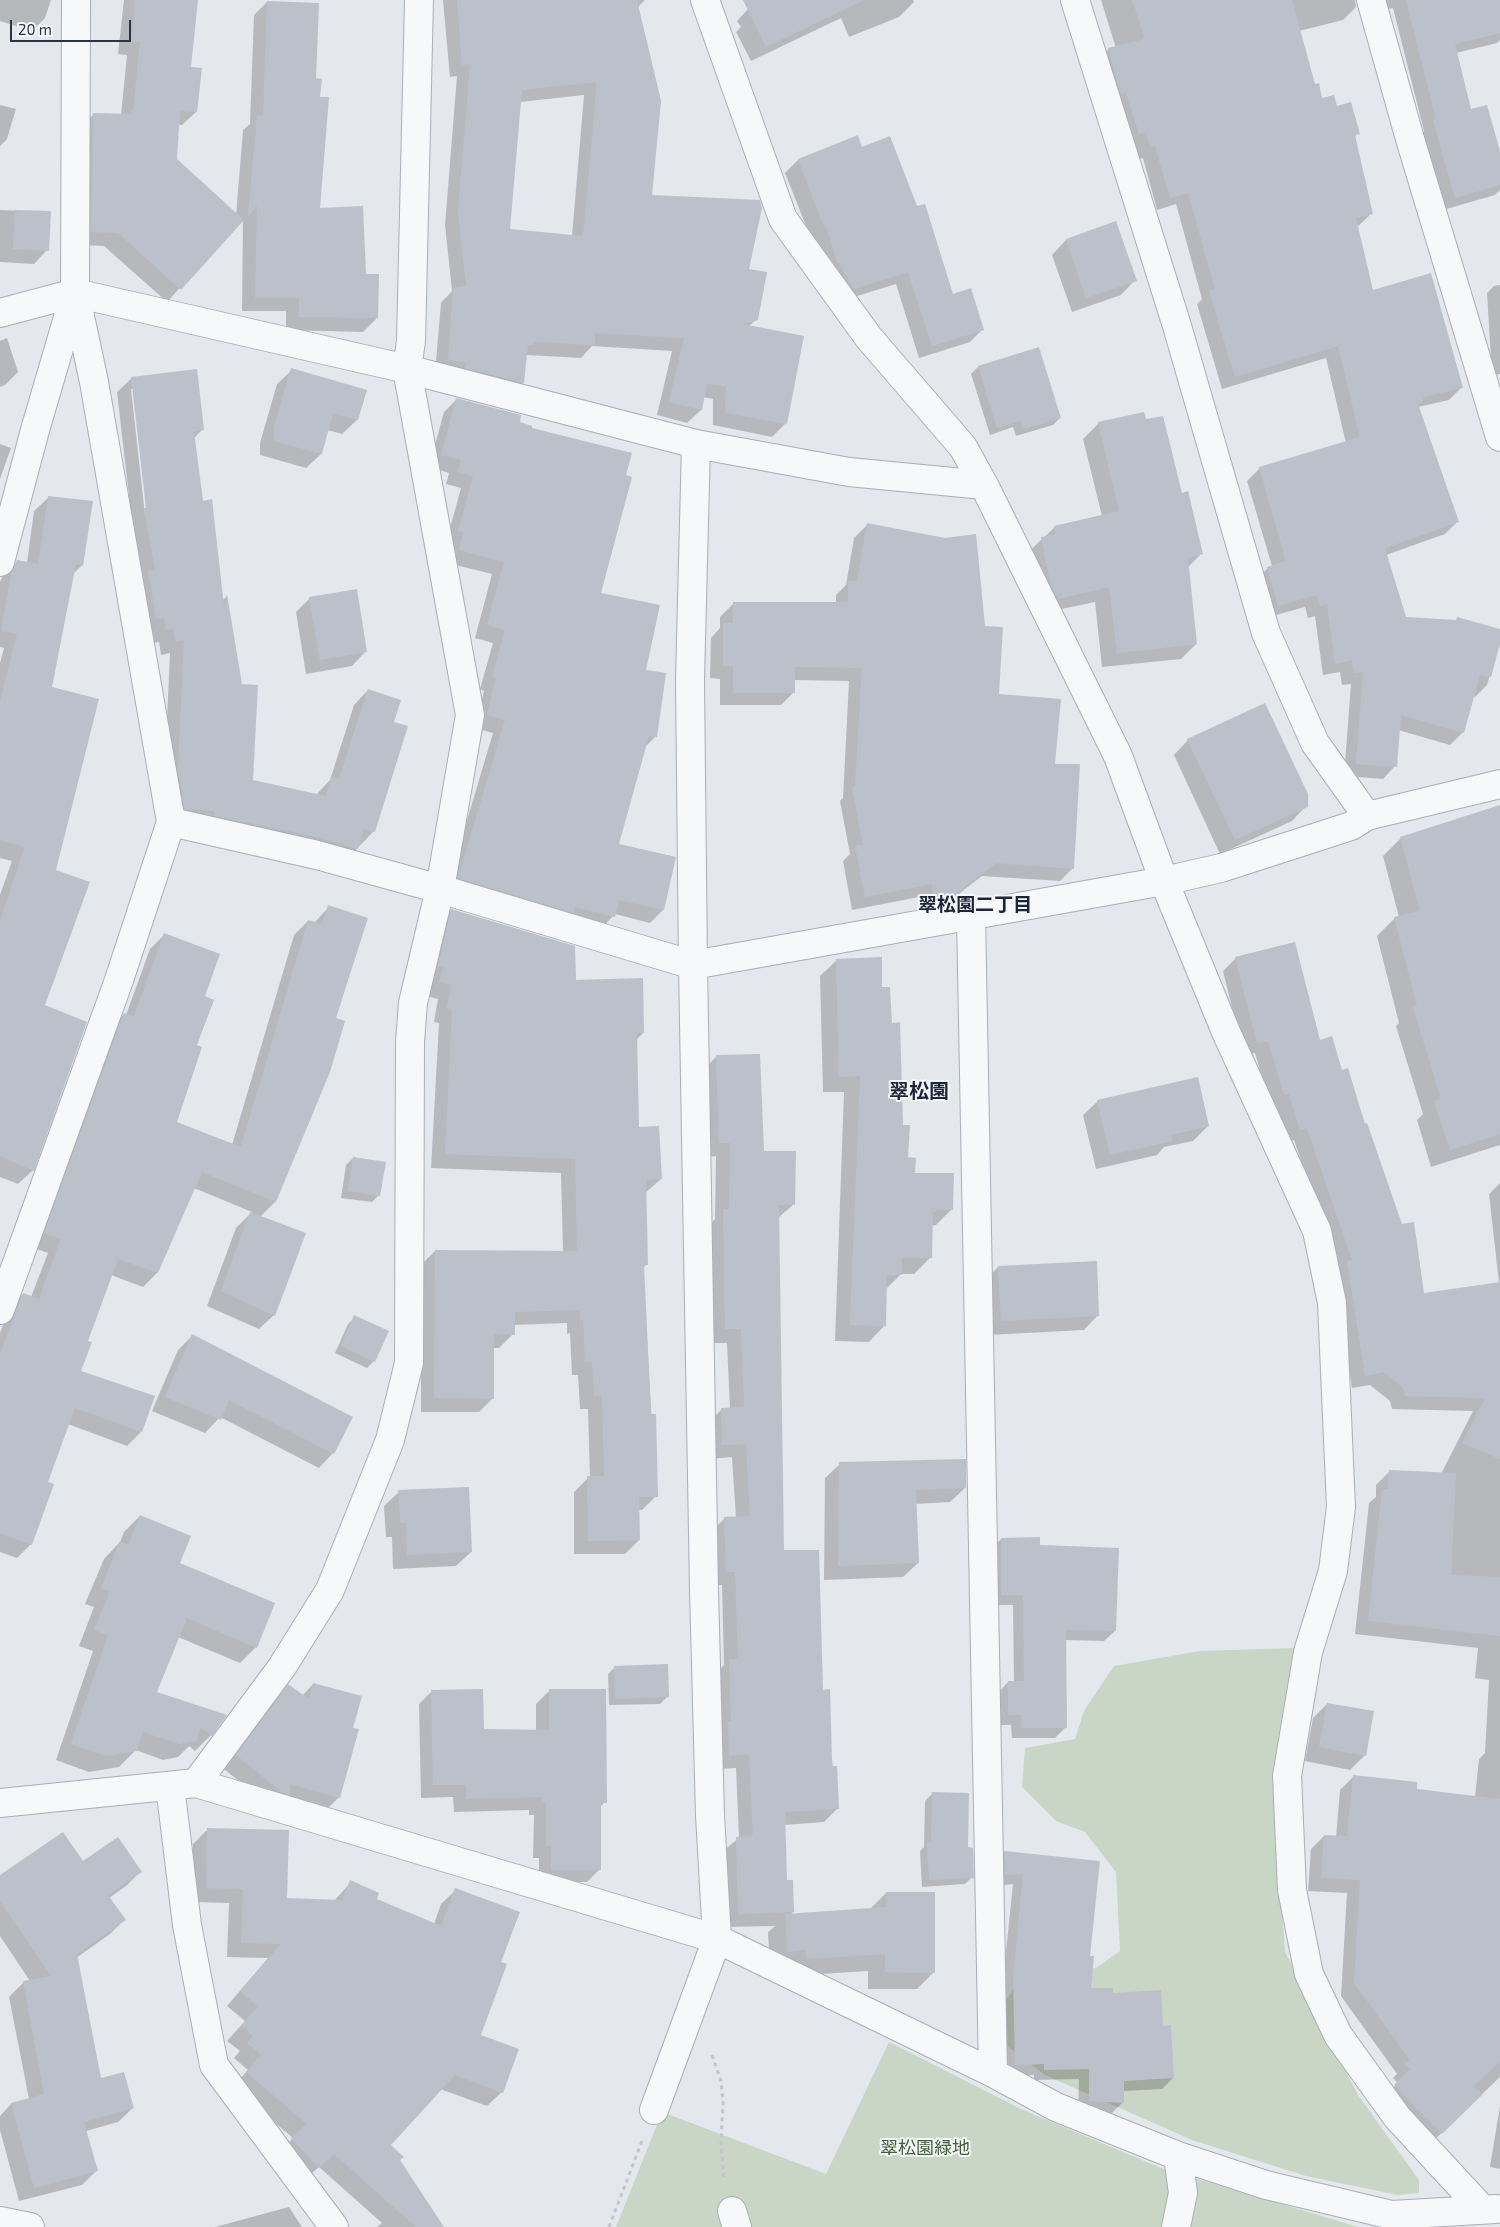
<!DOCTYPE html>
<meta charset="utf-8">
<style>
body{margin:0}
#map{position:relative;width:1500px;height:2227px;overflow:hidden;background:#e4e7ec;font-family:"Exo 2",sans-serif}
canvas{display:block}
.scale{position:absolute;left:10px;top:20px;width:121px;height:22px;box-sizing:border-box;border:2px solid #2b3445;border-top:0;padding-left:6px;font-size:15px;line-height:18px;white-space:nowrap;color:#2b3445;-webkit-text-stroke:4px #f4f6f9;paint-order:stroke}
</style>
<div id="map">
<canvas width="1500" height="2227"></canvas>
<div class="scale">20 m</div>
</div>
<script>
const ctx = document.querySelector('canvas').getContext('2d');
ctx.lineJoin = 'round';
function paint(path, color) { ctx.fillStyle = color; ctx.fill(path, 'evenodd'); }
const poly = rows => new Path2D(rows.map(r => 'M' + r).join(''));
function trace(path, color, width, dash) { ctx.strokeStyle = color; ctx.lineWidth = width; ctx.lineCap = dash ? 'butt' : 'round'; ctx.setLineDash(dash || []); ctx.stroke(path); }
function drawText(font, color, halo, rows, align = 'center') {
  ctx.font = font + ' "Exo 2","Noto Sans JP",sans-serif'; ctx.lineWidth = 4; ctx.setLineDash([]); ctx.textBaseline = 'middle'; ctx.strokeStyle = halo; ctx.fillStyle = color; for (const [text, x, y, turn = 0] of rows) {
    ctx.save(); ctx.translate(x, y); ctx.rotate((+turn || 0) * Math.PI / 180); ctx.textAlign = isNaN(turn) ? turn : align; if (halo) ctx.strokeText(text, 0, 0); ctx.fillText(text, 0, 0); ctx.restore();
  }
}
const green = poly([
 [1294,1648,1272,1775,1285,1952,1358,2095,1419,2180,1419,2193,1398,2195,1306,2176,1192,2140,1045,2075,1007,2046,1005,2002,1016,1985,1046,1975,1096,1968,1120,1951,1116,1872,1085,1832,1056,1821,1022,1787,1025,1748,1075,1739,1084,1711,1114,1666,1200,1651],
 [889,2042,1021,2109,1161,2168,1358,2227,616,2227,662,2112,826,2174]
]);
const shadow = poly([
 [0,0,51,0,45,18,32,31,0,21],
 [124,0,196,0,189,68,196,112,182,125,178,125,175,160,236,215,243,130,250,124,254,15,267,2,314,80,319,98,319,209,365,275,377,318,363,332,286,330,286,311,242,311,243,219,167,302,104,246,78,245,80,128,94,114,121,115,127,55,118,54],
 [443,0,645,0,638,7,651,196,748,270,757,319,749,326,803,337,785,424,772,437,713,425,713,399,703,397,701,410,687,423,657,415,672,351,592,346,581,358,526,355,523,383,510,396,435,373,441,303,452,291,445,225,457,76,450,77],
 [584,95,572,236,509,231,520,102],
 [746,0,913,0,914,2,899,17,849,37,841,18,751,61,736,32,741,27,737,21,749,8],
 [1101,0,1355,0,1356,7,1343,20,1299,31,1314,86,1321,99,1336,107,1358,133,1354,137,1371,214,1357,227,1372,291,1462,387,1449,400,1418,407,1457,522,1445,534,1386,555,1405,618,1500,631,1500,640,1487,685,1475,697,1473,695,1463,732,1450,745,1398,730,1395,766,1383,779,1344,776,1351,684,1342,685,1340,672,1323,675,1315,616,1308,618,1305,607,1265,618,1255,580,1268,568,1272,566,1247,481,1259,469,1346,443,1326,358,1222,389,1197,304,1202,299,1176,204,1157,210,1143,158,1138,159,1097,62,1109,49,1116,48],
 [1368,0,1500,0,1500,40,1497,43,1456,53,1470,111,1500,156,1500,190,1495,195,1443,210,1421,133,1424,131,1393,8,1375,12],
 [0,105,16,109,7,139,0,146],
 [857,136,862,148,916,207,952,296,983,329,970,342,919,358,896,284,841,301,812,241,785,173,798,160],
 [0,210,50,212,47,250,34,264,0,262],
 [1066,240,1135,280,1121,295,1072,312,1052,255],
 [1500,285,1500,374,1492,375,1487,293,1494,286],
 [7,338,18,372,5,385,0,387,0,341],
 [978,367,1060,418,1053,425,1016,436,1013,427,990,435,971,374],
 [292,370,365,391,357,420,342,434,327,430,321,454,306,468,260,455,260,443,277,384],
 [132,378,202,430,194,438,201,502,222,601,227,596,252,781,316,795,330,780,354,705,368,690,393,723,406,727,373,832,343,863,171,823,164,784,170,653,161,655,159,642,152,643,132,522,117,392],
 [131,389,134,389,148,514,145,515],
 [457,399,519,423,600,594,645,671,655,737,644,748,617,844,675,857,663,910,650,923,615,914,601,929,446,891,493,733,475,728,484,691,480,689,493,643,475,638,492,574,447,563,446,543,461,488,446,484,449,473,429,467,444,412],
 [1146,421,1181,494,1201,554,1188,567,1196,644,1181,659,1102,667,1095,602,1042,613,1026,554,1055,527,1102,516,1083,439,1099,423],
 [0,444,11,448,0,479],
 [49,497,82,565,72,575,51,688,43,1005,33,1170,18,1184,0,1177,0,895,12,861,0,858,0,663,4,648,0,647,0,582,3,576,17,562,27,563,34,511],
 [867,525,984,627,998,695,1054,765,1073,868,1060,881,982,876,942,907,921,911,919,897,852,910,843,861,850,854,840,801,843,798,849,681,794,680,794,692,781,705,720,705,720,679,710,678,711,638,720,628,720,617,734,603,836,604,836,595,846,585,854,538],
 [310,598,366,651,352,666,306,674,296,612],
 [1188,740,1306,806,1292,821,1220,854,1174,755],
 [1500,806,1500,1145,1431,1167,1417,1120,1423,1114,1396,1026,1399,1023,1377,936,1395,918,1399,917,1383,856,1401,838],
 [329,907,275,1202,260,1217,274,1315,259,1329,207,1306,236,1228,252,1212,194,1188,157,1273,143,1287,111,1275,86,1341,79,1371,141,1432,127,1446,68,1424,46,1483,31,1544,17,1558,0,1552,0,1333,9,1308,23,1294,31,1297,48,1253,31,1247,110,1028,124,1014,126,1015,150,949,164,935,203,997,195,1046,175,1122,232,1145,294,935,308,921,314,923],
 [452,910,574,981,643,1033,636,1040,637,1128,661,1179,645,1193,647,1264,643,1268,656,1496,642,1510,638,1510,639,1540,625,1554,574,1554,574,1492,588,1478,590,1478,588,1409,580,1409,578,1375,572,1375,570,1333,567,1334,567,1323,514,1325,513,1334,499,1348,493,1348,493,1398,479,1412,421,1412,421,1265,435,1251,563,1252,561,1173,431,1168,439,1023,434,1022,438,999,426,996,438,924],
 [1236,958,1319,1041,1341,1072,1364,1125,1423,1295,1499,1283,1489,1194,1500,1183,1500,2077,1428,2146,1382,2099,1398,2083,1393,2078,1397,2074,1341,1996,1347,1893,1308,1891,1311,1849,1324,1836,1336,1837,1340,1790,1353,1777,1416,1790,1475,1797,1479,1759,1485,1753,1489,1680,1475,1678,1478,1648,1355,1634,1369,1503,1376,1497,1376,1485,1390,1471,1441,1474,1473,1411,1392,1409,1390,1401,1370,1385,1352,1388,1335,1275,1339,1272,1294,1140,1287,1143,1276,1106,1271,1108,1255,1053,1244,1056,1223,971],
 [837,960,881,988,891,1024,907,1158,914,1174,952,1209,936,1225,931,1226,930,1258,914,1274,901,1274,886,1289,885,1325,869,1342,835,1341,844,1092,823,1092,820,976],
 [716,1057,763,1152,794,1204,778,1218,782,1551,822,1691,838,1808,824,1822,784,1825,785,1881,793,1912,790,1915,870,1909,886,1893,934,1972,917,1989,868,1989,868,1971,790,1976,770,1969,768,1932,775,1926,725,1927,722,1852,739,1838,736,1768,716,1769,715,1674,724,1665,722,1585,712,1585,711,1532,725,1518,736,1518,732,1457,708,1459,707,1424,721,1410,730,1409,727,1343,711,1343,710,1225,715,1219,716,1156,706,1157,702,1071],
 [1098,1101,1208,1126,1193,1141,1164,1147,1157,1155,1096,1169,1083,1115],
 [353,1158,379,1195,372,1202,341,1198,346,1165],
 [998,1267,1098,1315,1084,1330,987,1335,984,1282],
 [355,1317,374,1361,367,1368,335,1353,348,1324],
 [192,1336,333,1453,319,1468,220,1417,205,1433,152,1411,178,1350],
 [840,1464,965,1488,950,1502,915,1504,918,1563,903,1577,824,1580,825,1478],
 [399,1492,471,1552,456,1566,393,1569,392,1537,386,1537,384,1506],
 [140,1516,178,1564,256,1647,240,1663,178,1637,156,1692,225,1716,211,1735,195,1751,189,1746,178,1757,163,1760,136,1750,119,1767,89,1772,56,1760,93,1651,79,1646,94,1607,85,1604,104,1559,120,1542,124,1532],
 [1001,1539,1039,1547,1115,1631,1104,1641,1065,1640,1066,1727,1055,1738,1012,1738,1011,1725,998,1725,998,1693,1008,1682,1014,1682,1013,1605,991,1605,991,1550],
 [615,1667,667,1697,660,1704,609,1705,608,1674],
 [313,1684,339,1797,326,1810,270,1806,224,1769,275,1699,289,1686,302,1696],
 [432,1691,483,1730,536,1731,536,1704,549,1691,605,1802,600,1807,600,1869,587,1882,539,1882,539,1858,533,1858,534,1815,529,1815,529,1810,454,1812,453,1797,421,1798,419,1704],
 [1327,1704,1365,1755,1350,1770,1305,1761,1313,1718],
 [932,1794,967,1848,972,1877,965,1884,922,1887,920,1851,924,1847,925,1801],
 [207,1830,286,1900,334,1901,351,1882,375,1900,434,1924,441,1904,456,1890,499,1962,479,2035,502,2092,487,2106,440,2089,389,2145,442,2227,377,2227,382,2223,319,2167,305,2179,284,2147,293,2138,260,2110,240,2079,248,2070,234,2058,240,2051,227,2041,245,2021,227,2006,268,1958,227,1957,229,1903,192,1902,193,1844],
 [1005,1852,1098,1862,1089,1957,1090,1989,1112,1994,1162,2027,1173,2078,1162,2089,1123,2091,1123,2102,1112,2113,1078,2112,1079,2079,1034,2080,1034,2075,1005,2075,1002,1990,1013,1884,995,1886,994,1863],
 [82,1863,140,1872,126,1886,109,1898,124,1920,110,1934,76,1958,100,2080,133,2108,118,2122,86,2131,96,2171,82,2185,19,2201,0,2130,0,2116,11,2104,29,2099,9,1997,24,1982,30,1981,0,1936,0,1877],
 [1500,2106,1500,2169,1490,2167],
 [289,2207,302,2227,215,2227]
]);
const building = poly([
 [135,0,198,0,191,67,202,68,197,112,180,111,177,159,244,220,181,290,118,233,91,232,93,113,131,114,131,111,133,111,140,42,131,41],
 [457,0,637,0,661,101,652,195,760,200,762,208,749,269,767,272,758,320,743,324,804,336,787,424,725,413,726,386,707,384,702,410,669,402,684,338,595,333,595,345,534,342,534,345,528,345,524,383,465,368,466,362,448,360,453,288,466,286,458,211,470,64,462,65],
 [597,82,583,236,510,229,522,90],
 [743,0,864,0,766,47],
 [1132,0,1292,0,1315,84,1319,83,1322,98,1334,95,1337,106,1351,102,1360,134,1355,135,1373,214,1356,218,1373,290,1431,273,1463,388,1422,397,1423,402,1418,404,1459,522,1385,548,1406,617,1456,620,1457,617,1500,629,1500,644,1491,677,1480,675,1464,733,1401,715,1397,767,1356,764,1363,672,1354,673,1352,660,1335,664,1327,604,1320,606,1317,595,1278,606,1267,567,1286,561,1259,467,1360,437,1338,346,1235,377,1209,291,1215,289,1188,193,1170,198,1155,146,1151,147,1146,132,1139,134,1126,93,1121,94,1115,74,1108,48,1145,39],
 [1406,0,1500,0,1500,33,1455,44,1471,109,1487,105,1500,151,1500,185,1455,198,1433,120,1436,119],
 [267,1,319,3,316,78,322,79,320,97,329,97,320,208,363,206,366,274,379,274,378,318,299,317,299,298,255,298,257,206,248,216,257,115,263,116],
 [858,135,862,147,890,136,917,206,925,204,953,294,971,288,984,330,932,346,908,272,854,289,836,259,827,228,825,229,798,159],
 [15,210,51,211,49,251,13,249],
 [1116,221,1137,281,1086,298,1066,239],
 [1039,347,1061,418,1023,429,1020,421,997,428,978,366],
 [291,368,367,390,358,420,333,413,322,454,274,441,274,427],
 [197,369,204,430,194,431,203,501,212,499,224,606,227,594,242,684,258,685,253,780,326,796,331,777,339,779,368,689,401,700,394,722,408,726,375,832,364,829,358,849,313,836,214,816,214,811,185,809,178,769,184,640,175,641,173,629,166,630,164,618,156,619,148,571,155,570,144,508,146,508,131,377],
 [456,398,521,415,520,422,532,426,532,428,632,453,626,475,632,477,601,593,660,605,646,670,666,673,657,737,649,736,619,844,676,857,664,910,619,900,615,917,574,907,574,913,458,878,505,720,487,715,496,678,492,677,505,630,487,625,504,562,459,550,463,532,458,531,473,476,458,472,461,460,441,455],
 [1144,412,1146,419,1163,416,1182,493,1188,491,1203,554,1188,558,1197,644,1117,653,1109,587,1058,599,1051,586,1041,537,1056,534,1054,526,1119,511,1098,422],
 [48,496,93,501,83,566,76,564,52,687,99,699,56,870,90,882,45,1005,87,1022,34,1171,0,1156,0,921,25,847,0,840,0,702,17,634,1,631,11,573,17,560,38,564],
 [867,523,945,538,976,534,985,626,1003,627,999,694,1061,699,1055,764,1080,764,1074,869,996,863,956,894,934,898,932,884,865,897,855,846,863,845,852,787,855,786,862,668,795,667,795,693,733,693,733,666,723,666,723,623,733,623,733,602,848,602,848,581,857,581],
 [357,589,367,652,320,660,309,597],
 [1265,703,1308,794,1308,807,1235,840,1187,739],
 [1500,805,1500,1134,1450,1150,1434,1101,1441,1099,1413,1007,1417,1006,1394,917,1420,911,1400,837],
 [328,905,368,918,336,1018,345,1021,330,1072,276,1202,202,1172,158,1273,118,1259,88,1341,92,1342,81,1371,155,1396,142,1432,75,1408,48,1482,54,1484,32,1545,0,1533,0,1354,23,1293,39,1299,61,1239,44,1233,124,1013,134,1016,164,933,220,954,205,996,214,1000,197,1045,202,1047,177,1122,241,1147,308,920,322,924],
 [451,909,575,946,576,980,643,978,644,1033,637,1033,639,1127,659,1126,662,1179,646,1180,648,1265,644,1265,651,1414,656,1414,658,1497,639,1497,640,1540,588,1541,587,1476,604,1476,602,1395,594,1396,592,1361,585,1362,583,1320,581,1320,580,1310,515,1312,515,1335,494,1334,494,1399,434,1398,435,1250,577,1251,575,1159,445,1154,452,1009,447,1008,451,985,439,982,443,967,438,966],
 [1295,942,1320,1040,1332,1036,1342,1070,1348,1068,1365,1124,1367,1123,1402,1224,1414,1222,1424,1293,1500,1282,1500,1459,1462,1443,1485,1398,1405,1396,1403,1388,1384,1372,1365,1376,1347,1261,1352,1260,1307,1128,1300,1130,1289,1094,1284,1095,1268,1041,1257,1043,1235,957],
 [882,957,882,987,890,987,892,1023,900,1022,903,1125,910,1125,908,1157,916,1158,915,1173,954,1173,953,1210,936,1210,936,1212,933,1212,932,1258,902,1258,902,1275,887,1275,886,1326,850,1325,860,1076,839,1077,836,959],
 [760,1054,764,1151,796,1151,795,1205,779,1205,784,1550,819,1550,823,1690,830,1689,832,1760,833,1766,837,1766,839,1809,785,1812,787,1880,793,1880,794,1912,738,1914,736,1837,753,1836,749,1754,729,1756,728,1721,731,1721,729,1659,738,1659,735,1572,726,1572,724,1517,750,1516,746,1444,722,1445,721,1408,744,1407,741,1329,725,1329,723,1209,729,1209,730,1143,719,1143,716,1055],
 [1198,1077,1209,1126,1171,1135,1172,1141,1110,1155,1097,1100],
 [353,1157,386,1162,380,1196,348,1191],
 [250,1212,306,1233,275,1316,221,1291],
 [1097,1261,1099,1316,1001,1321,998,1266],
 [354,1315,389,1331,375,1362,341,1346],
 [192,1334,353,1417,334,1454,229,1400,221,1420,165,1397],
 [966,1459,966,1488,916,1490,919,1563,838,1566,839,1462],
 [1389,1470,1456,1473,1451,1575,1500,1577,1500,1636,1368,1621,1382,1489,1388,1489],
 [469,1487,472,1552,407,1555,406,1523,400,1523,398,1490],
 [140,1515,191,1536,180,1563,275,1603,257,1648,187,1618,157,1692,227,1715,212,1736,201,1727,196,1741,180,1744,143,1732,137,1751,106,1756,71,1744,108,1635,94,1630,110,1591,101,1588,120,1541,128,1545],
 [1040,1537,1040,1545,1119,1548,1116,1631,1066,1630,1067,1728,1022,1728,1021,1715,1008,1715,1008,1681,1024,1681,1023,1595,1001,1595,1001,1538],
 [668,1664,669,1697,615,1699,614,1666],
 [313,1683,362,1696,353,1728,359,1729,340,1798,290,1784,290,1795,283,1793,236,1755,288,1684,309,1699],
 [483,1689,484,1729,549,1730,549,1689,606,1689,607,1803,601,1803,601,1870,551,1870,551,1846,546,1846,546,1803,542,1803,542,1797,466,1799,466,1785,433,1785,431,1690],
 [1327,1703,1374,1711,1366,1756,1319,1747],
 [1353,1775,1417,1782,1417,1789,1500,1799,1500,2061,1474,2086,1482,2095,1442,2134,1394,2085,1410,2069,1405,2064,1410,2060,1354,1983,1360,1880,1321,1878,1324,1835,1347,1836],
 [932,1792,969,1793,968,1847,973,1848,974,1878,929,1880,927,1843,931,1842],
 [207,1828,289,1830,287,1898,342,1900,350,1880,379,1893,377,1899,441,1926,455,1888,520,1912,501,1962,507,1964,481,2035,519,2049,503,2093,455,2075,391,2145,404,2157,400,2160,444,2227,416,2227,334,2154,319,2168,291,2138,307,2124,246,2072,261,2055,247,2043,253,2036,241,2026,258,2006,240,1991,281,1944,241,1943,243,1889,206,1888],
 [63,1832,83,1861,118,1837,142,1872,108,1895,126,1920,77,1954,101,2078,124,2072,134,2108,84,2122,98,2171,34,2188,11,2103,44,2094,23,1981,51,1976,0,1901,0,1875],
 [1004,1851,1100,1861,1090,1956,1094,1956,1091,1988,1113,1988,1113,1993,1161,1990,1163,2026,1171,2025,1174,2078,1124,2081,1124,2103,1089,2101,1089,2069,1044,2070,1044,2064,1015,2065,1013,1979,1023,1874,1005,1875],
 [886,1892,935,1892,935,1973,885,1972,885,1954,807,1959,806,1950,787,1952,785,1914,886,1907]
]);
const path = poly([
 [712,2055,721,2081,723,2103,721,2144,724,2179],
 [609,2227,642,2141]
]);
const minor = poly([
 [705,0,783,219,869,338,963,447,984,485,1118,756,1164,881,1226,1032,1317,1231,1332,1303,1341,1507,1333,1571,1308,1652,1287,1776,1292,1890,1309,1974,1338,2035,1397,2117,1482,2209],
 [1075,0,1177,326,1266,633,1315,743,1367,816],
 [1371,0,1410,139,1500,437],
 [0,313,75,293,407,369,696,444,849,472,984,485],
 [0,562,35,430,74,297],
 [171,822,317,855,440,889,693,965,1164,881,1221,868,1351,826,1367,816,1500,784],
 [971,916,993,2073],
 [0,1310,119,980,171,822,94,382,75,293,76,0],
 [196,1783,282,1667,330,1590,390,1440,409,1363,410,1042,413,1003,440,889,470,715,407,369,411,341,419,0],
 [170,1786,187,1925,214,2065,334,2227],
 [0,1803,196,1783,717,1939,993,2073,1056,2107,1178,2156,1266,2185,1392,2215,1496,2209],
 [654,2110,717,1939,710,1815,704,1590,693,965,690,680,696,444],
 [732,2211,737,2227],
 [0,2221,30,2227],
 [1176,2227,1183,2193,1178,2156]
]);
const parkNames = [
 ["翠松園緑地",925,2148]
];
const neighbourhoodNames = [
 ["翠松園二丁目",975,905]
];
const quarterNames = [
 ["翠松園",919,1091]
];
paint(green, '#c9d6c5');
paint(shadow, '#0003');
paint(building, '#bbc0ca');
trace(minor, '#a9aeb7', 30);
trace(path, '#c2c5cb', 3, [4, 4]);
trace(minor, '#f7f8fa', 28);
drawText('18px', '#3f6138', '#f4f6f9', parkNames);
drawText('bold 19px', '#1d2536', '#f4f6f9', neighbourhoodNames);
drawText('bold 20px', '#1d2536', '#f4f6f9', quarterNames);
</script>
